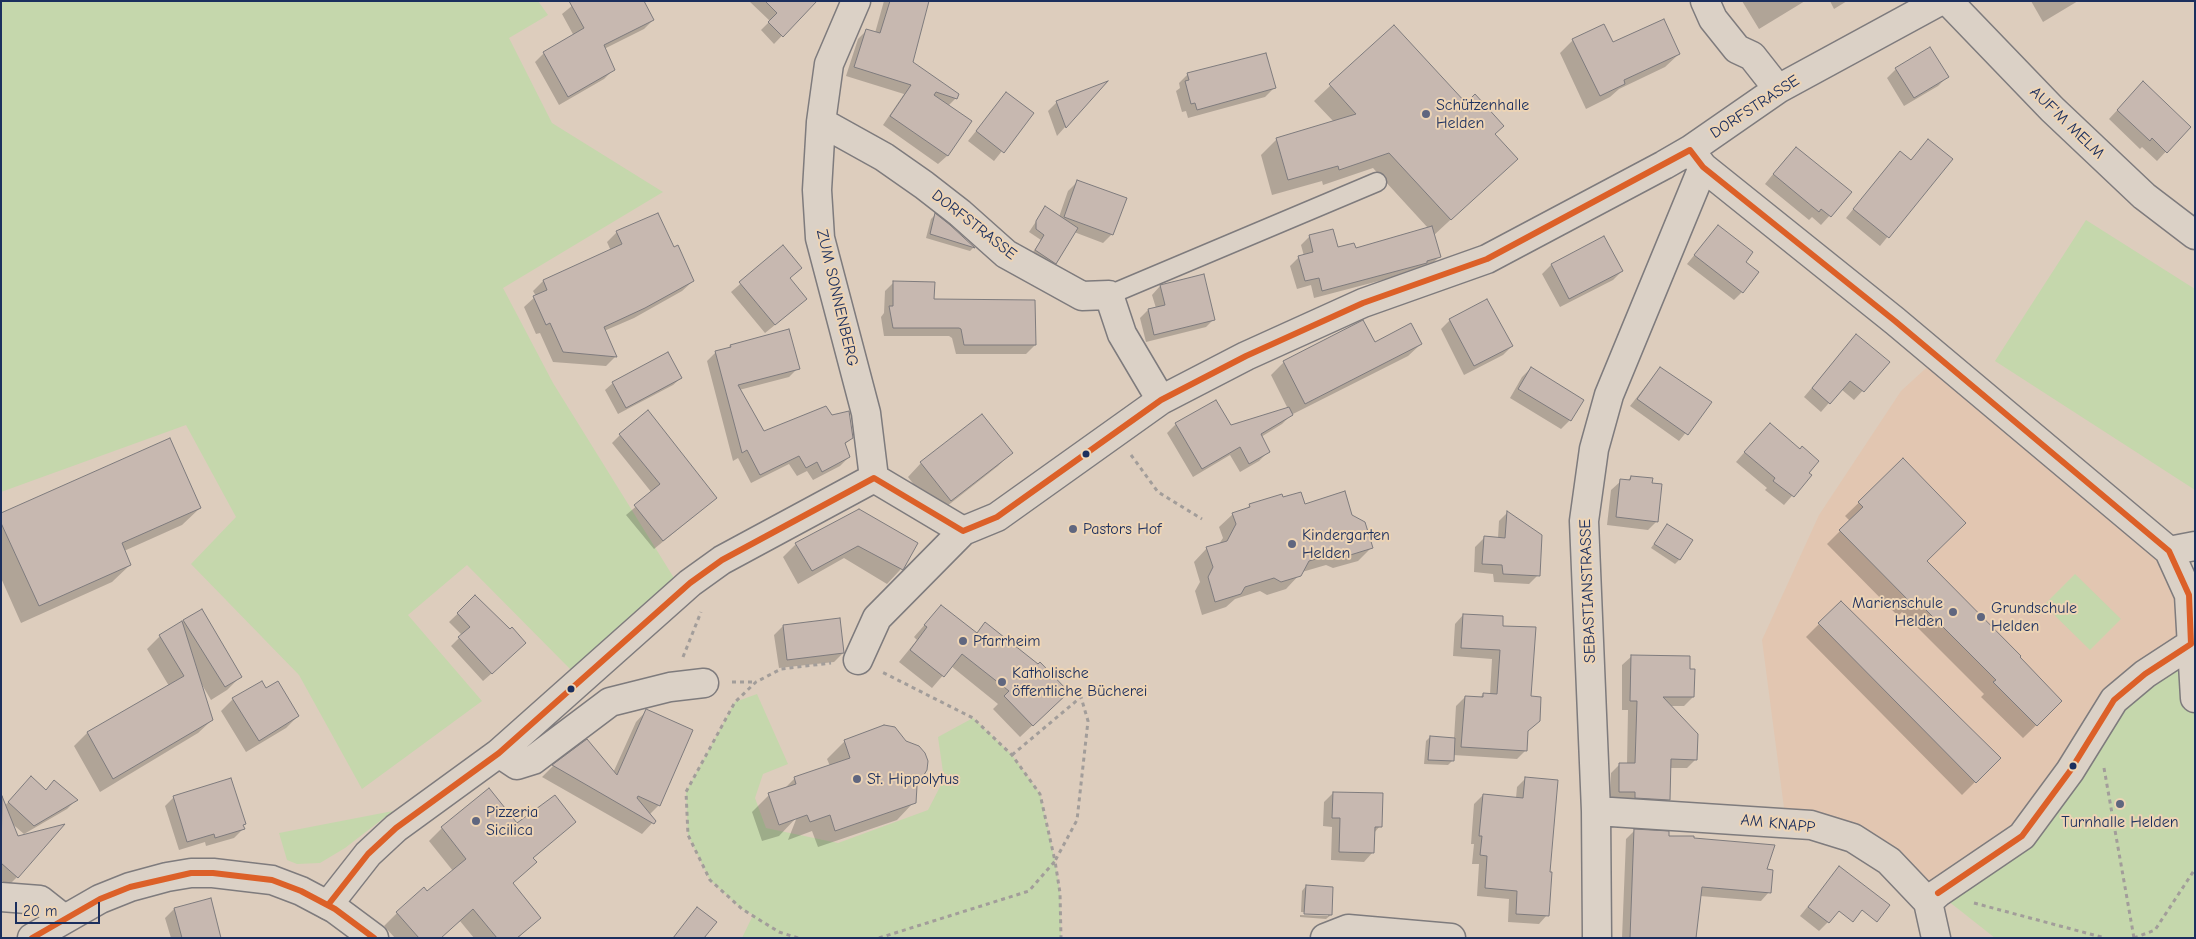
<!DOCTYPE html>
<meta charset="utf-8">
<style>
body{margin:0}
#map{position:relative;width:2196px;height:939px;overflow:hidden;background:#ddcdbd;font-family:"Comic Neue",sans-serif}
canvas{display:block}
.frame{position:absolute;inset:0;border:2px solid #1b2f5e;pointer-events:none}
.scale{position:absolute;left:15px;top:902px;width:85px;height:22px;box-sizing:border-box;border:2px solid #1b2f5e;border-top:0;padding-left:6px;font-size:15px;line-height:18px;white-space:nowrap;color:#1b2f5e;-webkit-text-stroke:4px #edd4b5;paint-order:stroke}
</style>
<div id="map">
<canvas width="2196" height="939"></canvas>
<div class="frame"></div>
<div class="scale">20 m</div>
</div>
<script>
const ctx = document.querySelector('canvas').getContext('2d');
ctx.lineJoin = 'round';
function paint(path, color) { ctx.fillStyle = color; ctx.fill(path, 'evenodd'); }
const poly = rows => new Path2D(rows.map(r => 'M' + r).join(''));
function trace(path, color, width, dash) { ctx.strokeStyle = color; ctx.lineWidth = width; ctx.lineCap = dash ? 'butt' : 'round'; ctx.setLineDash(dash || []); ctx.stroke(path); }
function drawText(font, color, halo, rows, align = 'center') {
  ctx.font = font + ' "Comic Neue",sans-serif'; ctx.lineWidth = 4; ctx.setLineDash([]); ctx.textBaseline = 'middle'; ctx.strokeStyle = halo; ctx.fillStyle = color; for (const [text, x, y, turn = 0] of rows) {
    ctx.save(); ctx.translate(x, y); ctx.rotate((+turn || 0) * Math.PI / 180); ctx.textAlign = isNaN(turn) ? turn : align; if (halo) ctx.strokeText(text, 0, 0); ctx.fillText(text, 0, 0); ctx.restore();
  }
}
const built = poly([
 [1937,358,2169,551,2191,644,2022,836,1928,902,1889,861,1786,823,1762,640,1819,515,1901,391]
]);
const green = poly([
 [1,1,538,1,548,15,509,38,552,123,663,192,503,288,553,383,674,578,572,671,467,565,408,615,482,701,362,789,299,675,191,564,236,517,186,425,1,492],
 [2086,220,2195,289,2195,490,1995,361],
 [2075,574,2121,619,2090,650,2044,605],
 [2191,644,2195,698,2195,938,1995,938,1938,893,2022,836,2114,700],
 [757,694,788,764,763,774,755,798,766,828,838,843,928,810,944,779,938,737,973,718,1012,755,1040,794,1055,861,1060,893,1061,938,742,938,753,915,742,909,710,880,688,835,686,792,735,702],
 [393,811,345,848,320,863,297,864,287,860,279,833]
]);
const shadow = poly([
 [578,1,653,20,644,29,604,49,613,70,604,79,559,105,535,62,544,53,574,36,562,14],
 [749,1,815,1,774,44,761,30,770,21],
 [884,1,928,1,911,63,956,98,948,106,970,122,947,156,938,164,883,125,904,94,846,76,858,39,866,31,875,33],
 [1742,1,1805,1,1759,29],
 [1830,1,1847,1,1834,9],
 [2031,1,2078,1,2043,22],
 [1394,26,1516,159,1433,236,1439,257,1431,265,1417,271,1314,298,1311,285,1297,289,1290,266,1299,257,1304,256,1301,245,1309,237,1333,231,1337,248,1355,250,1428,228,1373,168,1323,185,1322,181,1272,195,1261,155,1277,139,1334,122,1314,101],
 [1573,40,1613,44,1679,54,1665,67,1619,89,1610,97,1586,109,1560,53],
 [1896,69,1947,77,1938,86,1904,106,1887,78],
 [1188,74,1274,88,1265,97,1188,118,1186,111,1182,112,1176,91,1180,88,1179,83],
 [1103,84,1065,127,1057,136,1048,111,1057,102],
 [2134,92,2189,127,2157,161,2142,147,2140,149,2109,119],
 [1006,94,1032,113,994,161,968,141],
 [1928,141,1951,159,1880,246,1846,218,1892,161,1910,161],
 [1787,157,1850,193,1821,225,1812,217,1809,220,1765,184],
 [1077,182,1112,234,1103,243,1074,232,1051,267,1031,255,1041,240,1029,232,1045,208,1059,217,1068,191],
 [935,215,949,226,973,248,970,251,926,238,931,219],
 [1718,226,1742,292,1734,300,1687,264],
 [617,232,673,248,693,281,682,291,634,318,604,331,616,356,606,366,553,362,540,333,536,334,524,307,536,296,533,291,543,281,611,251,607,242],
 [1604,238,1622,271,1613,280,1560,307,1542,274,1551,265],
 [783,247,796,308,765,333,731,292],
 [1203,275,1214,319,1206,327,1146,342,1140,318,1148,310,1156,308,1152,295,1160,286],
 [894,282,933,300,1035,345,1026,354,956,354,952,338,949,336,884,336,881,317,884,313,885,291],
 [1450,320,1512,346,1503,355,1464,375,1441,329],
 [1374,343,1421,344,1408,356,1291,415,1282,424,1261,437,1268,452,1259,461,1240,472,1230,455,1193,477,1167,433,1176,424,1216,401,1231,427,1288,409,1271,375,1284,362],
 [1848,345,1889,362,1854,400,1841,389,1821,412,1804,397],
 [730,346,798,368,789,377,739,390,763,433,852,438,844,445,849,457,840,466,813,480,807,471,797,476,789,464,751,483,738,458,733,461,707,361,716,352,727,349],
 [668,353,681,378,673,385,618,414,605,390,613,383],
 [1531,368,1582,400,1570,420,1561,429,1510,398,1522,377],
 [1660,368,1710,403,1679,441,1630,406],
 [1761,433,1810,475,1784,505,1765,490,1767,488,1736,462],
 [620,435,716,498,654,549,626,515,652,493,612,443],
 [1011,453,998,466,937,514,908,477,921,463],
 [1903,460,1925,561,2061,701,2023,738,1981,697,1984,694,1902,612,1898,616,1827,544,1850,521,1845,516],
 [1631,477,1657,521,1648,530,1607,525,1611,490,1621,481,1627,481],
 [1282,499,1351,516,1372,547,1358,561,1333,568,1326,565,1302,572,1286,589,1267,595,1260,591,1235,599,1226,607,1202,615,1195,591,1200,582,1194,562,1207,548,1219,544,1223,538,1219,527,1233,514,1245,510,1250,505],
 [200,508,182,525,124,551,130,565,112,582,21,623,1,578,1,514],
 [1507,513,1538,575,1529,584,1494,582,1493,574,1474,572,1475,547,1485,537,1498,538,1499,521],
 [1667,525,1679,560,1675,564,1651,548],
 [916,543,900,570,887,584,844,558,798,584,783,557,796,544],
 [475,597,517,651,483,681,451,646,462,635,449,622],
 [1841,602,1999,758,1962,795,1806,637],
 [941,606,976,634,986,624,1055,704,1020,737,993,709,998,704,951,666,932,688,899,662,917,640,914,637],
 [1463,615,1501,627,1527,732,1526,750,1517,759,1453,755,1452,761,1448,765,1424,764,1426,741,1430,737,1454,739,1456,706,1465,697,1480,698,1483,694,1490,695,1492,659,1453,656,1455,624],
 [184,621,241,676,227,690,211,700,201,683,212,720,198,733,100,792,74,746,87,733,169,686,147,649,160,636],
 [783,626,843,653,834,662,779,668,774,635],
 [1632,656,1693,697,1684,706,1670,706,1696,759,1687,768,1669,768,1668,800,1659,809,1610,800,1611,773,1620,764,1627,764,1628,710,1622,710,1622,665],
 [266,690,298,716,286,728,246,752,221,711,233,699],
 [647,710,692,731,658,806,649,815,654,821,642,834,542,777,553,766,586,741,613,773,636,722],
 [885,726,916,785,914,802,897,820,818,847,812,831,788,840,797,817,779,836,762,841,752,812,769,795,783,790,795,778,830,766,827,759,844,742],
 [1525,779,1552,825,1547,915,1539,924,1508,922,1509,899,1477,896,1479,864,1472,864,1474,844,1471,844,1474,804,1483,795,1516,798,1517,787],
 [22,787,46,791,76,800,67,809,24,834,1,814,1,810],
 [1333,793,1380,826,1374,833,1373,852,1364,862,1331,860,1332,827,1323,826,1324,802],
 [174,797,242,826,243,829,234,838,206,846,205,842,179,850,165,806],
 [574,822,532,859,535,862,512,884,539,918,518,938,474,938,460,921,440,938,395,938,384,926,397,913,427,893,453,871,429,841,442,828],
 [1635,830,1667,837,1693,839,1766,870,1769,892,1761,901,1700,896,1694,938,1622,938,1626,839],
 [5,837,17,877,8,886,1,880,1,841],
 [1840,867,1828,922,1819,931,1800,916],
 [1306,886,1331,915,1326,919,1300,917,1300,915,1328,916,1328,914,1301,912,1302,891],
 [174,909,220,938,171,938,165,918]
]);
const building = poly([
 [569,1,644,1,654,20,604,45,615,70,568,97,543,52,584,28,569,1],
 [765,1,817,1,783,37,768,22,777,13,765,1],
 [890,1,929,1,913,62,959,94,957,99,936,92,934,95,972,121,948,156,890,116,911,85,854,67,866,29,880,33,890,1],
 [1664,19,1680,54,1624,80,1625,84,1600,96,1572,39,1604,24,1613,42,1664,19],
 [1394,25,1466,103,1475,94,1504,126,1495,134,1518,159,1451,220,1389,153,1339,170,1338,166,1288,180,1276,138,1356,114,1329,84,1394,25],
 [1930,47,1949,77,1914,98,1895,68,1930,47],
 [1266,53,1276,88,1197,110,1195,103,1191,104,1185,81,1189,80,1187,73,1266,53],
 [1108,81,1066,128,1056,101,1108,81],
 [2143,81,2191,127,2167,153,2152,138,2150,141,2117,110,2143,81],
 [1006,92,1034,113,1004,153,976,131,1006,92],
 [1928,139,1953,159,1889,238,1853,209,1900,151,1911,160,1928,139],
 [1796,147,1852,192,1831,217,1821,209,1819,212,1773,174,1796,147],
 [1077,180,1127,198,1113,235,1064,217,1077,180],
 [1045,206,1078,228,1056,264,1035,250,1044,235,1036,229,1036,221,1045,206],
 [658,213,674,247,678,245,694,281,645,308,604,327,617,357,563,352,550,323,546,325,533,296,547,290,543,280,622,244,616,231,658,213],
 [935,213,950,225,975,248,930,234,935,213],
 [1718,225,1753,252,1746,262,1759,272,1743,293,1694,255,1718,225],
 [1432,226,1441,257,1427,261,1427,263,1322,291,1319,278,1305,281,1298,256,1313,252,1309,235,1333,229,1338,247,1354,243,1356,248,1432,226],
 [1604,236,1623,271,1569,299,1551,264,1604,236],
 [783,245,802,268,790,278,807,299,775,325,739,282,783,245],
 [1204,274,1215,320,1154,335,1148,309,1165,305,1160,285,1204,274],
 [893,281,935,282,934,299,1035,300,1036,345,964,345,961,329,959,328,893,328,889,306,893,306,893,281],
 [1487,299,1513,346,1474,366,1449,319,1487,299],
 [1363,320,1375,342,1411,323,1422,344,1305,404,1283,361,1363,320],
 [789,329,800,369,738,385,764,431,826,406,832,415,849,411,853,438,845,443,850,457,822,472,817,462,806,468,799,456,760,475,747,450,742,453,715,351,731,347,730,345,789,329],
 [1856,334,1890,362,1864,392,1850,381,1830,404,1812,388,1856,334],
 [668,352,682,378,626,408,612,382,668,352],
 [1531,367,1584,400,1571,421,1518,389,1531,367],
 [1660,367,1712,402,1688,435,1637,399,1660,367],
 [1216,400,1231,425,1289,407,1293,415,1261,434,1270,452,1249,464,1240,447,1202,469,1175,423,1216,400],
 [648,410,717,498,663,541,634,505,660,484,619,434,648,410],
 [982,414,1013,453,951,501,920,462,982,414],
 [1770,423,1800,449,1802,446,1819,461,1809,473,1812,475,1794,497,1773,481,1775,478,1744,452,1770,423],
 [170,438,201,508,122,543,131,565,39,606,1,523,1,513,170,438],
 [1903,458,1966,523,1927,561,2021,656,2020,657,2062,701,2037,726,1993,682,1996,680,1916,600,1912,604,1839,530,1863,507,1858,502,1903,458],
 [1631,476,1653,478,1652,483,1662,484,1658,522,1616,517,1620,479,1630,480,1631,476],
 [1345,491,1352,515,1365,522,1373,548,1347,556,1340,552,1309,561,1301,576,1281,582,1274,578,1245,587,1241,594,1215,602,1208,577,1213,567,1206,547,1227,541,1236,524,1232,513,1250,507,1249,504,1282,494,1283,497,1301,492,1305,504,1345,491],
 [859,509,918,543,903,570,858,546,812,571,795,543,859,509],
 [1507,511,1542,535,1540,576,1503,574,1502,565,1482,564,1484,536,1505,538,1507,511],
 [1667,524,1693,540,1680,560,1654,544,1667,524],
 [475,595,510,629,512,627,526,643,492,674,458,637,470,627,457,613,475,595],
 [1841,601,2001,758,1976,783,1818,623,1841,601],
 [941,605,977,633,985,622,1038,664,1040,662,1069,692,1033,726,1004,696,1009,691,962,654,944,677,910,650,927,627,924,625,941,605],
 [202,609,242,677,225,687,183,620,202,609],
 [1463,614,1503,616,1503,626,1536,627,1531,696,1541,697,1540,721,1528,731,1527,751,1461,747,1465,696,1483,697,1483,693,1497,694,1500,650,1461,648,1463,614],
 [840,618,844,653,787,660,783,625,840,618],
 [182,621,213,720,113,779,87,732,184,676,159,635,182,621],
 [1631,655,1690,656,1690,669,1695,669,1694,697,1663,697,1698,734,1697,760,1671,759,1670,800,1635,798,1635,792,1619,792,1619,763,1635,763,1637,701,1630,701,1631,655],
 [262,681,266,688,278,681,299,716,259,741,232,698,262,681],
 [646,709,693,730,660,806,638,796,637,798,656,821,654,824,552,765,587,739,617,775,646,709],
 [884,725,895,727,906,741,919,746,925,753,928,761,927,770,917,786,916,803,835,831,830,815,810,822,807,815,779,825,768,793,796,784,794,777,850,758,844,740,884,725],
 [1430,736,1455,738,1454,761,1428,760,1430,736],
 [31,776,46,790,54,780,78,800,34,826,8,802,31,776],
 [1525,777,1558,780,1550,872,1552,872,1549,916,1516,914,1517,891,1485,888,1487,856,1480,855,1482,836,1479,836,1483,794,1523,798,1525,777],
 [231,778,246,824,243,825,245,829,215,838,214,834,187,842,173,796,231,778],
 [489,788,517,823,555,795,576,822,533,858,537,862,513,883,541,918,517,938,497,938,473,909,441,938,419,938,396,912,424,887,427,891,466,859,441,827,489,788],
 [1333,792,1383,793,1382,827,1375,827,1374,853,1339,852,1340,818,1332,818,1333,792],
 [2,796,18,836,65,824,18,878,1,863,2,796],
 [1634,829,1669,831,1669,836,1694,836,1694,838,1775,845,1767,869,1773,870,1771,893,1702,887,1696,938,1630,938,1634,829],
 [1839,866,1890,905,1877,922,1862,910,1853,922,1839,911,1829,923,1808,907,1839,866],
 [1306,885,1333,887,1332,915,1304,914,1306,885],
 [211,898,221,938,182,938,174,908,211,898],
 [697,907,717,922,704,938,673,938,697,907]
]);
const path = poly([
 [1131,455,1158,492,1202,519],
 [683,657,701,612],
 [732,682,755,682],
 [1012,755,1081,697,1088,721,1077,820,1055,861,1060,893,1061,938],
 [2104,768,2134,938],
 [1974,903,2105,938],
 [798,938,779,932,742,909,710,880,688,835,686,792,735,702,756,682,781,669,831,663],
 [879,938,1029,891,1055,861,1040,794,1012,755,973,718,882,672],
 [2134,938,2155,930,2195,869]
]);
const lane = poly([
 [1109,295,1377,182]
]);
const street = poly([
 [856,1,829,64,821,122,817,190,820,238,866,413,874,478],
 [1705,1,1713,19,1737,49,1752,56,1778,89],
 [1948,1,2052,109,2144,196,2195,235],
 [821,122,884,157,924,185,960,213,1006,254,1082,296,1109,295,1122,334,1161,400],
 [1692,153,1703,167,1895,321,2169,551,2189,595,2195,698],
 [874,478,963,531,997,517,1161,400,1246,356,1363,303,1487,259,1664,165,1690,150,1778,89,1940,1],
 [2169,551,2195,546],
 [858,660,877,618,963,531],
 [499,753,517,765,533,760,610,702,670,687,704,683],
 [1596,811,1811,825,1853,838,1889,861,1928,902,1936,938],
 [1,897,40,900,64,919],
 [1928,902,1938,893,2022,836,2070,771,2114,700,2145,674,2191,644],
 [328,905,368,854,396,828,499,753,690,583,722,560,874,478],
 [1325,938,1348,929,1451,938],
 [1597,938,1596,811,1584,521,1594,449,1609,395,1703,167]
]);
const secondary = poly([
 [32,938,100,899,130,887,167,877,191,873,213,873,272,880,301,891,335,909,374,938]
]);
const bus1 = poly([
 [328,905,368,854,396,828,499,753,690,583,722,560,874,478,963,531,997,517,1161,400,1246,356,1363,303,1487,259,1690,150,1703,167,1895,321,2169,551,2189,595,2191,644,2145,674,2114,700,2070,771,2022,836,1938,893],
 [32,938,100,899,130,887,191,873,213,873,272,880,301,891,335,909,374,938]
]);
const markers = [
 [1426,114,5,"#5f667f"],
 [1086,454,4.5,"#1b2f5e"],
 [1073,529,5,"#5f667f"],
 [1292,544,5,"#5f667f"],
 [1953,612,5,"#5f667f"],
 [1981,617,5,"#5f667f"],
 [963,641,5,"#5f667f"],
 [1002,682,5,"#5f667f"],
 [571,689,4.5,"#1b2f5e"],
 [2073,766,4.5,"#1b2f5e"],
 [857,779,5,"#5f667f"],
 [2120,804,5,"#5f667f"],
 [476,821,5,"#5f667f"]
];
const poiNames = [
 ["Schützenhalle",1436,105],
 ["Helden",1436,123],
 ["Pastors Hof",1083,529],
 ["Kindergarten",1302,535],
 ["Helden",1302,553],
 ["Marienschule",1943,603,"right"],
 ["Helden",1943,621,"right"],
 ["Grundschule",1991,608],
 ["Helden",1991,626],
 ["Pfarrheim",973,641],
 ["Katholische",1012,673],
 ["öffentliche Bücherei",1012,691],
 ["St. Hippolytus",867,779],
 ["Pizzeria",486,812],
 ["Sicilica",486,830],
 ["Turnhalle Helden",2120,822,"center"]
];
const streetNames = [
 ["DORFSTRASSE",1755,107,-33],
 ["AUF'M MELM",2067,123,44],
 ["DORFSTRASSE",974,225,38],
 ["ZUM SONNENBERG",837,298,77],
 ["SEBASTIANSTRASSE",1588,591,-92],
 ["AM KNAPP",1778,824,6]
];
paint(built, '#e2c6b1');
paint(green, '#c5d7ac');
paint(shadow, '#0003');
paint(building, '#c7b8b0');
trace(building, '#7e7b7d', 1);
trace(lane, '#7e7b7d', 21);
trace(street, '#7e7b7d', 31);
trace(secondary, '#7e7b7d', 31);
trace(path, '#a29d9a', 3, [4, 4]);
trace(lane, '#dbd1c6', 18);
trace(street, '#dbd1c6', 28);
trace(secondary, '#dbd1c6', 28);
trace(bus1, '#dc6028', 6);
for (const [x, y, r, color] of markers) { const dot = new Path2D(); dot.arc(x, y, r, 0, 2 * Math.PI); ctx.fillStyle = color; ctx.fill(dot); trace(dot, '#edd4b5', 2); }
drawText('16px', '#1b2f5e', '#edd4b5', poiNames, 'left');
drawText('16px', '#1b2f5e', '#edd4b5', streetNames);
</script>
